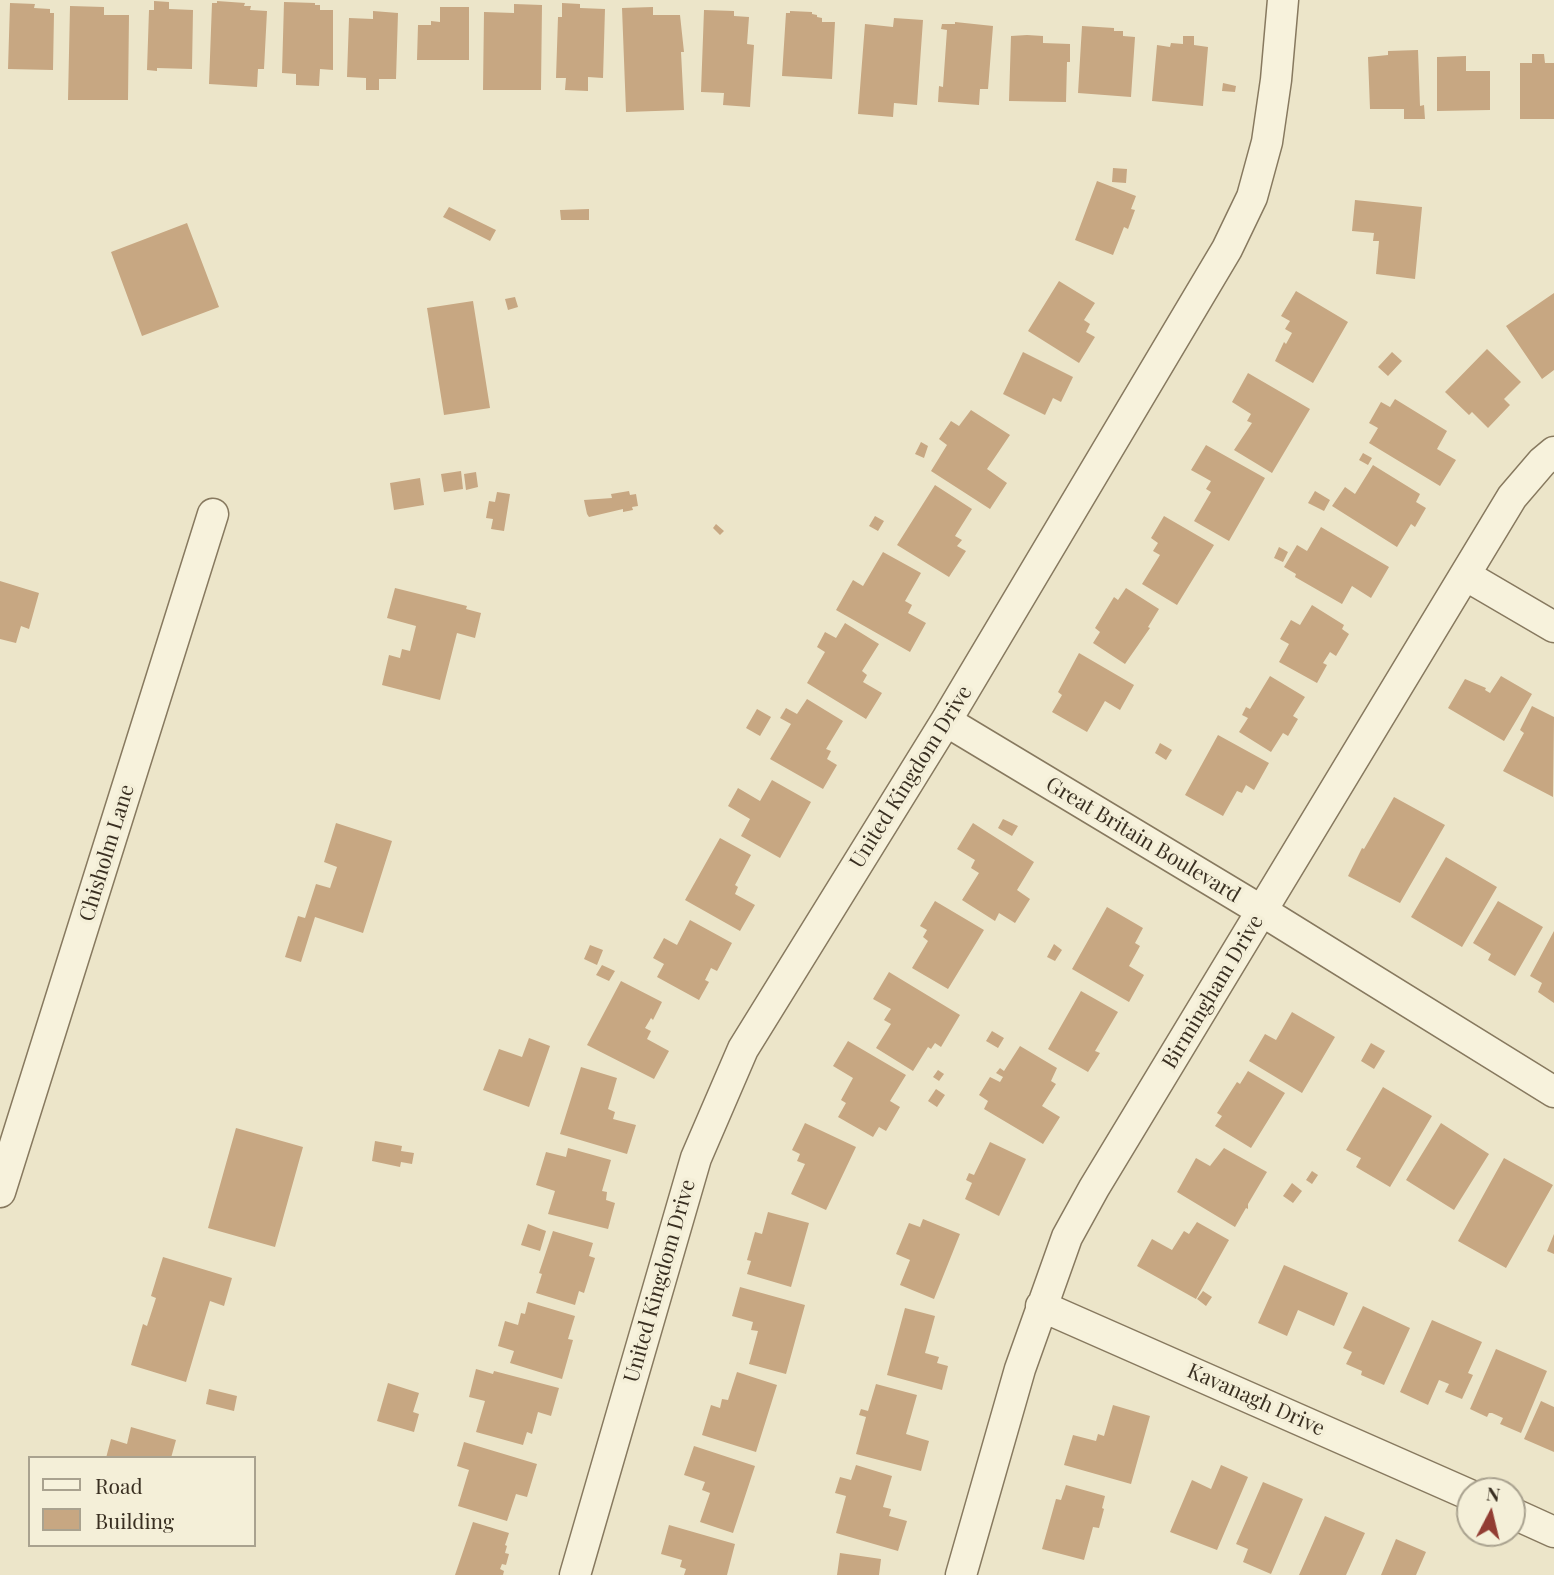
<!DOCTYPE html>
<style>
body{margin:0}
#map{position:relative;width:1554px;height:1575px;overflow:hidden;background:#ece5c9;font-family:"Playfair Display",serif}
canvas{display:block}
.legend{position:absolute;left:28px;top:1456px;width:228px;height:91px;box-sizing:border-box;background:#f4efd8;border:2px solid #a9a28f;margin:0;padding:9px 12px;list-style:none;font-size:21px;color:#392f21}
.legend li{display:flex;align-items:center;gap:14px;height:35px}
.legend b{width:35px;border:2px solid #a9a28f}
.north{position:absolute;left:1456px;top:1477px;width:70px;height:70px;box-sizing:border-box;background:#f4efd8;border:2px solid #a9a28f;border-radius:50%;rotate:7deg;font-size:19px;font-weight:700;line-height:28px;text-align:center;color:#392f21}
.north::after{content:'';display:block;margin:auto;width:24px;height:32px;background:#923d33;clip-path:polygon(50% 0,100% 100%,50% 72%,0 100%)}
</style>
<div id="map">
<canvas width="1554" height="1575"></canvas>
<ul class="legend">
<li><b style="height:9px;background:#f7f2dc"></b>Road</li>
<li><b style="height:19px;background:#c7a782"></b>Building</li>
</ul>
<div class="north">N</div>
</div>
<script>
const ctx = document.querySelector('canvas').getContext('2d');
ctx.lineJoin = 'round';
function paint(path, color) { ctx.fillStyle = color; ctx.fill(path, 'evenodd'); }
const poly = rows => new Path2D(rows.map(r => 'M' + r).join(''));
function trace(path, color, width, dash) { ctx.strokeStyle = color; ctx.lineWidth = width; ctx.lineCap = dash ? 'butt' : 'round'; ctx.setLineDash(dash || []); ctx.stroke(path); }
function drawText(font, color, halo, rows, align = 'center') {
  ctx.font = font + ' "Playfair Display",serif'; ctx.lineWidth = 7; ctx.setLineDash([]); ctx.textBaseline = 'middle'; ctx.strokeStyle = halo; ctx.fillStyle = color; for (const [text, x, y, turn = 0] of rows) {
    ctx.save(); ctx.translate(x, y); ctx.rotate((+turn || 0) * Math.PI / 180); ctx.textAlign = isNaN(turn) ? turn : align; if (halo) ctx.strokeText(text, 0, 0); ctx.fillText(text, 0, 0); ctx.restore();
  }
}
const building = poly([
 [154,1,169,2,169,9,193,10,192,69,157,68,157,71,147,70,149,10,154,10],
 [217,1,245,3,244,6,251,6,250,10,267,11,264,69,258,69,257,87,209,84,212,3,217,3],
 [284,2,315,3,315,5,320,5,320,10,333,10,333,70,320,69,319,86,296,85,296,74,282,73],
 [10,3,35,4,34,8,50,9,50,13,54,13,53,70,8,69],
 [562,3,580,4,580,8,605,9,603,78,588,77,588,91,565,90,566,78,556,78,558,17,562,17],
 [514,4,542,5,541,90,483,90,484,12,514,13],
 [70,6,104,7,104,15,129,15,128,100,68,100],
 [440,7,469,7,469,60,417,60,418,25,431,25,431,21,440,22],
 [653,7,653,15,680,15,684,52,681,52,684,110,626,112,622,8],
 [704,10,734,11,734,16,749,17,747,44,754,45,750,107,723,105,724,93,701,92],
 [373,11,398,13,396,79,379,79,379,90,366,90,366,78,347,77,349,18,373,19],
 [790,11,812,12,812,14,817,15,817,17,822,18,822,22,835,22,832,79,782,76,786,13,790,13],
 [894,18,923,20,917,105,894,103,893,117,858,114,865,24,893,27],
 [955,22,993,26,988,89,980,89,979,105,938,102,939,86,943,87,947,30,941,29,942,24,955,24],
 [1082,26,1114,28,1114,31,1123,31,1123,36,1135,37,1131,97,1078,93],
 [1027,35,1043,36,1043,43,1070,44,1070,62,1067,62,1066,102,1009,101,1011,36],
 [1183,36,1194,36,1194,45,1208,47,1203,106,1152,101,1157,45,1170,47,1171,43,1183,44],
 [1418,50,1420,106,1424,105,1425,119,1404,119,1404,109,1370,109,1368,57,1388,55,1388,51],
 [1532,54,1544,54,1545,63,1554,63,1554,119,1520,119,1520,63,1532,63],
 [1466,56,1466,71,1490,71,1490,110,1437,111,1437,57],
 [1223,83,1236,86,1235,92,1222,91],
 [1113,168,1127,169,1126,183,1112,182],
 [1097,181,1136,196,1131,209,1135,210,1128,229,1124,227,1113,255,1075,240],
 [1355,200,1422,207,1415,279,1376,274,1379,241,1373,241,1374,233,1352,231],
 [449,207,496,230,490,241,443,217],
 [589,209,589,220,561,220,560,210],
 [187,223,219,307,142,336,111,252],
 [1059,281,1095,303,1084,320,1090,324,1086,332,1095,337,1079,363,1028,331],
 [1296,291,1348,322,1313,383,1275,361,1284,342,1286,344,1292,333,1285,329,1290,321,1281,316],
 [1554,293,1554,370,1542,379,1506,326],
 [515,297,518,307,508,310,505,299],
 [473,301,490,408,444,415,427,308],
 [1487,349,1521,382,1504,399,1510,405,1488,428,1472,412,1469,415,1445,392],
 [1023,352,1073,377,1061,402,1053,398,1045,415,1003,394],
 [1392,352,1402,361,1388,376,1378,367],
 [1248,373,1310,409,1272,473,1234,450,1252,423,1247,421,1251,414,1232,402],
 [1395,399,1447,431,1437,449,1456,460,1440,486,1369,443,1378,428,1369,423,1381,402,1390,407],
 [971,410,1010,435,987,469,1007,483,990,509,931,471,947,445,939,439,951,421,959,426],
 [921,442,928,446,924,458,915,454],
 [1206,445,1265,478,1229,541,1194,521,1211,492,1206,489,1211,481,1191,470],
 [1363,453,1372,458,1368,465,1359,460],
 [1373,465,1420,494,1416,502,1426,508,1415,527,1411,524,1397,547,1332,506,1345,487,1355,494],
 [461,471,463,489,444,492,441,474],
 [476,472,478,487,466,490,464,474],
 [420,478,424,505,394,510,390,483],
 [935,485,972,509,955,536,962,540,957,546,966,551,949,577,897,545],
 [629,491,630,495,636,494,638,506,632,507,633,510,623,512,623,509,589,517,587,514,584,500,612,498,611,494],
 [1315,491,1330,500,1324,511,1308,503],
 [497,492,510,494,504,531,491,529,493,519,486,518,489,501,495,502],
 [875,516,884,521,878,531,869,526],
 [1164,516,1214,545,1177,605,1142,584,1160,555,1153,551,1158,543,1151,538],
 [716,524,724,531,720,535,713,528],
 [1321,527,1389,567,1371,598,1352,586,1342,604,1295,577,1296,574,1284,567,1297,545,1307,551],
 [1279,547,1288,552,1283,562,1274,558],
 [883,552,921,573,905,601,912,605,908,613,926,623,910,652,836,610,853,580,863,586],
 [0,581,39,593,29,629,21,626,16,643,0,639],
 [395,588,467,606,466,609,481,613,475,638,457,633,440,700,382,685,389,655,400,658,402,649,410,651,416,626,387,618],
 [1126,588,1159,609,1148,627,1150,628,1125,664,1093,643,1100,632,1095,628,1114,597,1118,600],
 [1312,605,1344,625,1342,629,1349,634,1336,656,1330,652,1323,663,1327,665,1317,683,1279,662,1289,644,1280,639,1291,620,1300,625],
 [845,623,879,644,862,671,867,675,863,682,882,693,866,719,807,683,825,652,817,647,825,632,836,638],
 [1079,653,1134,685,1120,710,1105,701,1087,732,1052,712,1062,695,1058,692],
 [1270,676,1305,697,1293,716,1298,719,1288,736,1283,733,1271,752,1239,732,1248,718,1242,715,1246,707,1250,709],
 [1501,676,1532,694,1504,741,1448,708,1465,679,1486,688,1485,690,1490,693],
 [807,699,843,721,826,749,831,751,827,759,837,765,823,789,770,759,791,724,780,718,786,708,797,714],
 [1532,706,1554,717,1553,797,1503,771,1524,733,1520,730],
 [757,709,771,717,760,736,746,728],
 [1218,735,1269,763,1254,790,1246,785,1242,793,1237,791,1223,816,1185,795],
 [1160,743,1172,750,1166,760,1155,753],
 [772,780,811,802,780,858,741,836,750,819,728,806,738,788,760,801],
 [1394,797,1445,825,1400,903,1348,876,1362,848,1364,849],
 [1003,819,1018,826,1012,836,998,828],
 [336,823,392,841,363,933,315,917,301,962,285,957,298,916,305,918,316,884,330,888,337,867,324,862],
 [973,823,1034,862,1017,890,1030,899,1015,923,999,913,995,921,962,900,979,873,971,868,975,860,957,849],
 [720,838,751,855,735,885,738,887,735,894,755,905,740,931,685,900],
 [1446,857,1497,887,1462,947,1411,917],
 [935,901,984,930,948,989,912,968,928,941,923,937,927,930,920,926],
 [1498,901,1543,927,1515,976,1488,960,1491,954,1473,943],
 [1107,907,1143,928,1135,943,1140,946,1129,966,1144,975,1129,1002,1072,969],
 [690,920,732,943,717,971,711,968,705,980,709,982,699,1000,657,977,664,964,653,958,664,938,677,945],
 [1554,931,1554,1003,1538,992,1542,983,1530,976],
 [1054,944,1062,950,1055,961,1047,957],
 [590,945,603,950,597,965,584,959],
 [602,965,615,971,609,981,596,975],
 [889,972,960,1015,941,1047,935,1043,931,1049,928,1047,913,1071,876,1048,891,1024,884,1020,891,1009,873,999],
 [621,981,662,1002,653,1020,651,1018,645,1028,651,1031,647,1039,669,1051,654,1079,587,1045],
 [1081,991,1118,1012,1095,1051,1100,1053,1088,1072,1048,1049],
 [1292,1012,1335,1037,1302,1093,1249,1061,1265,1034,1276,1040],
 [992,1031,1004,1038,998,1048,986,1041],
 [529,1038,550,1046,529,1107,483,1090,499,1049,522,1057],
 [848,1041,906,1075,890,1101,900,1107,886,1131,879,1127,873,1137,838,1117,846,1103,841,1100,853,1078,833,1066],
 [1371,1043,1385,1051,1374,1069,1361,1061],
 [1020,1046,1057,1068,1051,1081,1056,1084,1042,1106,1060,1117,1043,1144,984,1109,988,1101,979,1095,990,1077,1000,1082,1003,1077,996,1073,1000,1068,1004,1071],
 [581,1067,617,1078,608,1109,615,1112,613,1119,636,1125,627,1154,560,1134],
 [938,1070,944,1074,939,1081,933,1077],
 [1248,1071,1285,1093,1251,1148,1215,1126,1222,1116,1217,1113,1237,1082,1240,1084],
 [1383,1087,1432,1116,1390,1187,1356,1167,1361,1158,1346,1150],
 [936,1089,945,1095,937,1107,928,1101],
 [805,1123,856,1147,826,1210,791,1194,805,1164,797,1161,800,1154,792,1150],
 [1441,1123,1489,1154,1454,1210,1406,1180],
 [236,1128,303,1147,275,1247,208,1228],
 [375,1141,402,1146,401,1151,414,1153,412,1164,401,1162,400,1167,372,1161],
 [990,1142,1026,1159,999,1216,965,1199,972,1183,966,1180,969,1173,974,1175],
 [568,1148,611,1160,602,1191,607,1192,606,1200,615,1203,608,1229,548,1214,555,1191,536,1185,546,1152,566,1157],
 [1224,1148,1267,1172,1248,1204,1248,1209,1246,1208,1235,1227,1177,1192,1196,1158,1210,1166],
 [1504,1158,1553,1185,1506,1268,1458,1241],
 [1312,1171,1318,1175,1312,1184,1306,1180],
 [1292,1183,1302,1191,1293,1203,1283,1196],
 [768,1212,809,1223,791,1287,747,1274,751,1261,747,1260,755,1232,762,1234],
 [923,1219,960,1234,934,1299,900,1285,910,1260,896,1254,909,1223,920,1227],
 [1197,1222,1229,1240,1196,1299,1137,1266,1152,1239,1172,1250,1184,1231,1189,1234],
 [528,1224,546,1231,540,1251,521,1245],
 [553,1231,593,1243,589,1256,595,1258,584,1293,579,1291,575,1305,536,1293,542,1274,539,1273],
 [1554,1234,1554,1254,1547,1251],
 [163,1257,232,1278,224,1306,210,1301,186,1382,131,1365,143,1324,147,1326,156,1298,151,1296],
 [1284,1265,1348,1293,1334,1326,1298,1310,1287,1336,1258,1323],
 [740,1287,805,1305,786,1374,749,1364,758,1331,751,1330,753,1322,732,1316],
 [1203,1291,1212,1297,1206,1306,1197,1299],
 [528,1302,575,1316,568,1339,573,1340,562,1379,510,1363,514,1351,498,1346,505,1321,518,1325,521,1313,525,1314],
 [1363,1306,1410,1328,1384,1385,1361,1375,1362,1371,1346,1364,1352,1352,1343,1348],
 [905,1308,935,1316,925,1353,939,1357,937,1363,948,1366,942,1390,887,1375],
 [1432,1320,1482,1342,1468,1373,1473,1375,1462,1399,1445,1392,1449,1384,1439,1380,1428,1405,1400,1392],
 [1496,1349,1547,1371,1521,1433,1500,1424,1503,1418,1492,1413,1489,1413,1487,1417,1470,1409],
 [476,1369,493,1374,494,1371,559,1388,551,1416,538,1412,532,1434,527,1432,523,1445,476,1432,485,1401,469,1397],
 [737,1372,777,1385,756,1452,702,1435,711,1405,720,1408,722,1399,728,1400],
 [388,1383,419,1393,413,1412,419,1414,414,1432,377,1421],
 [876,1384,917,1395,906,1434,929,1441,921,1471,856,1454,866,1417,859,1415,861,1409,868,1411],
 [209,1389,237,1396,234,1411,206,1404],
 [1541,1401,1554,1407,1554,1452,1524,1439],
 [1113,1405,1150,1416,1131,1484,1064,1465,1073,1435,1096,1441,1098,1434,1104,1436],
 [131,1427,176,1440,171,1458,106,1458,111,1439,127,1444],
 [464,1442,537,1464,527,1497,516,1494,507,1521,458,1506,469,1470,457,1466],
 [694,1446,755,1466,733,1533,700,1522,710,1493,702,1490,705,1482,684,1475],
 [856,1465,892,1476,883,1507,891,1509,889,1516,907,1521,898,1551,836,1533,846,1496,835,1493,840,1477,851,1480],
 [1221,1465,1248,1477,1217,1550,1170,1532,1192,1480,1211,1489],
 [1263,1482,1303,1499,1271,1574,1243,1562,1248,1549,1236,1544],
 [1066,1485,1105,1496,1102,1508,1104,1509,1099,1528,1093,1527,1084,1560,1042,1549,1056,1499,1061,1500],
 [1325,1516,1365,1533,1346,1575,1299,1575],
 [473,1522,509,1533,505,1545,507,1546,505,1553,509,1554,506,1565,502,1564,500,1569,504,1571,503,1575,455,1575],
 [669,1525,735,1544,727,1575,684,1575,686,1569,680,1567,682,1560,661,1554],
 [1396,1539,1426,1552,1416,1575,1381,1575],
 [840,1553,881,1559,879,1575,837,1575]
]);
const minor = poly([
 [1465,575,1554,627],
 [946,721,1262,911,1554,1092],
 [0,1192,213,514],
 [1041,1306,1470,1495],
 [1512,1513,1554,1532],
 [575,1575,696,1158,743,1049,946,721,1227,249,1252,197,1267,142,1276,80,1283,0],
 [961,1575,1020,1369,1067,1237,1094,1188,1512,497,1542,462,1554,452]
]);
const streetNames = [
 ["United Kingdom Drive",911,777,-58],
 ["Great Britain Boulevard",1143,840,31],
 ["Chisholm Lane",107,853,-73],
 ["Birmingham Drive",1213,992,-59],
 ["United Kingdom Drive",660,1281,-74],
 ["Kavanagh Drive",1256,1400,24]
];
paint(building, '#c7a782');
trace(minor, '#87795f', 33);
trace(minor, '#f7f2dc', 30);
drawText('21px', '#392f21', '#f4efd8', streetNames);
</script>
